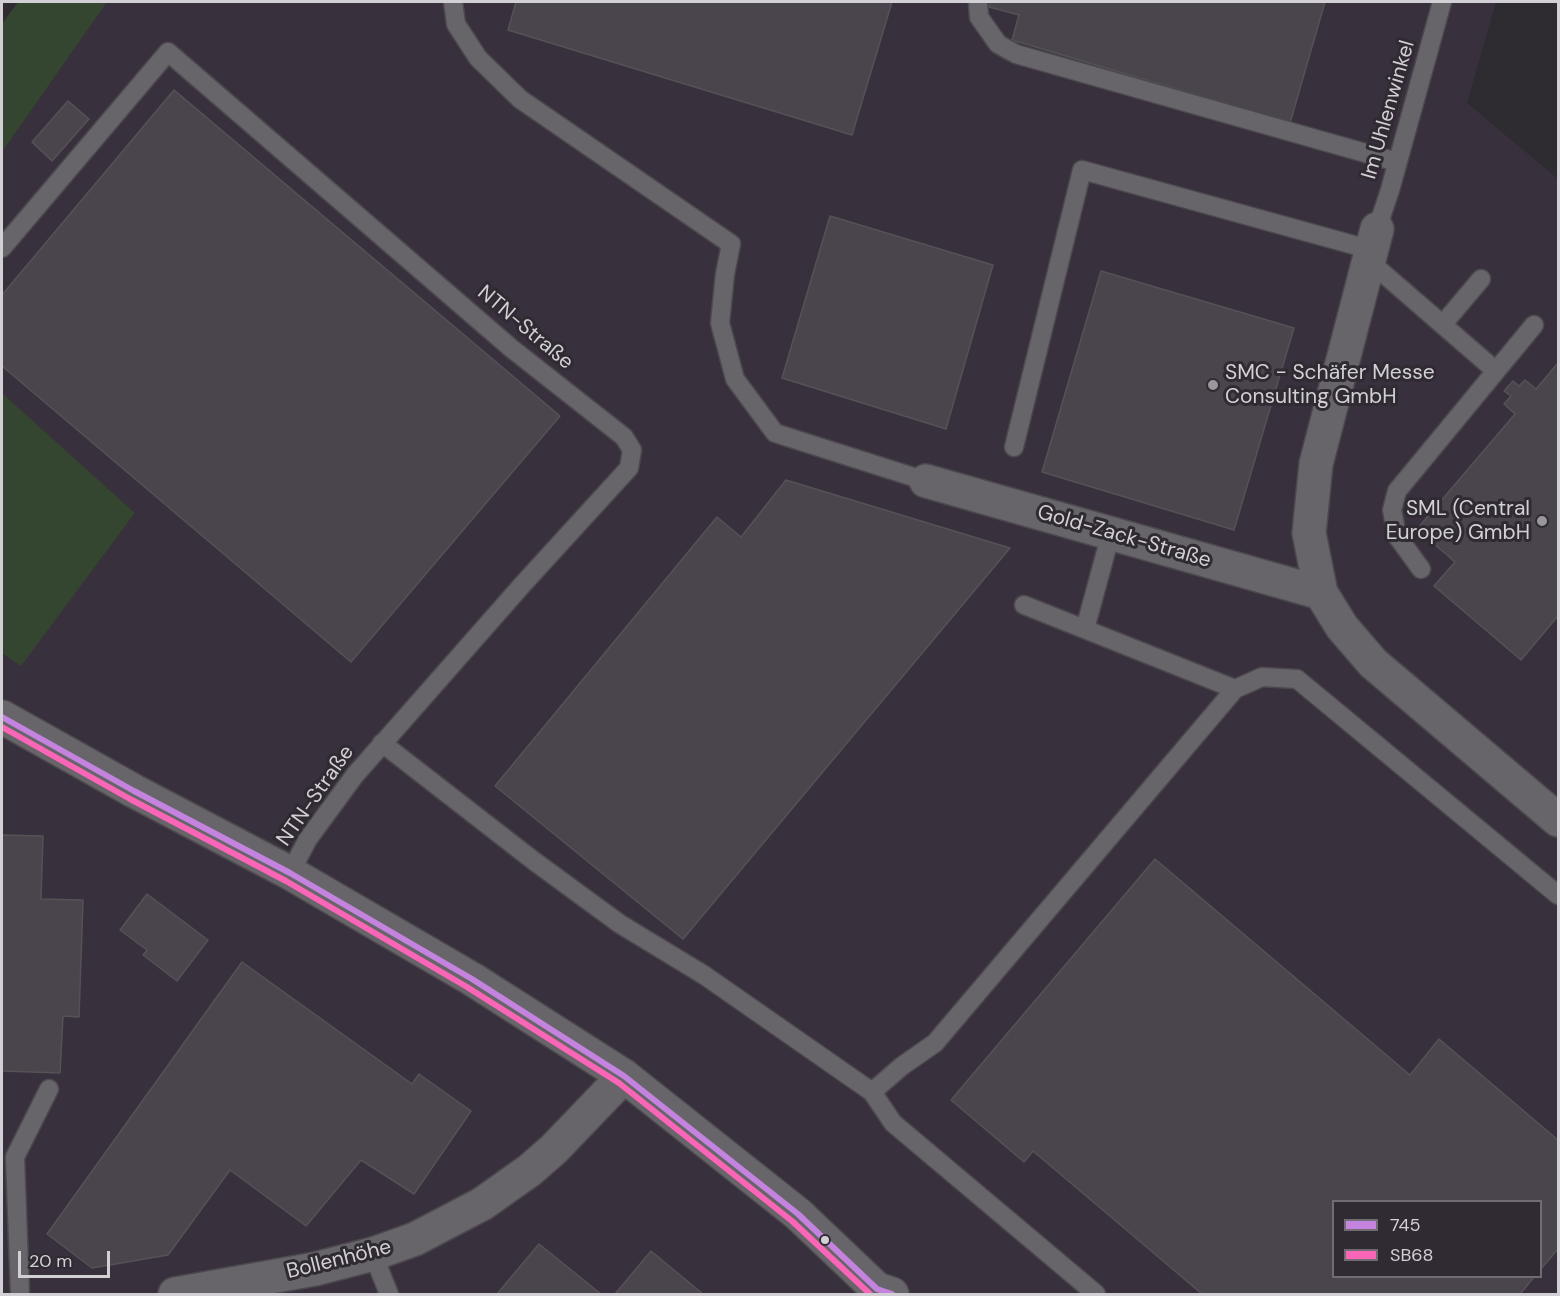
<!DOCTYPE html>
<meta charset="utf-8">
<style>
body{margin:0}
#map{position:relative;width:1560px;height:1296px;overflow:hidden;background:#2f2c31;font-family:"DM Sans",sans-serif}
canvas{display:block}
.frame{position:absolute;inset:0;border:3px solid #d3d0d5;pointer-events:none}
.legend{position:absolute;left:1332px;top:1200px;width:210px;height:78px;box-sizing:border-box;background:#302a33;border:2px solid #716c74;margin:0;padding:8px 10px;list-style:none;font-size:18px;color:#d3d0d5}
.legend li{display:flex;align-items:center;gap:12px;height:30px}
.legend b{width:30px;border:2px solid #716c74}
.scale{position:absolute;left:18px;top:1251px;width:92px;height:27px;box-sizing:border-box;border:3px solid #d3d0d5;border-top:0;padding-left:8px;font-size:18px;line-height:21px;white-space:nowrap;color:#d3d0d5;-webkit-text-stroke:4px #302a33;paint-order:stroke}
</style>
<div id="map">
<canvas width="1560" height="1296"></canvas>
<div class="frame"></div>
<ul class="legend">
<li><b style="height:8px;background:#c483df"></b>745</li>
<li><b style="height:8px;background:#fa66b7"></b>SB68</li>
</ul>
<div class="scale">20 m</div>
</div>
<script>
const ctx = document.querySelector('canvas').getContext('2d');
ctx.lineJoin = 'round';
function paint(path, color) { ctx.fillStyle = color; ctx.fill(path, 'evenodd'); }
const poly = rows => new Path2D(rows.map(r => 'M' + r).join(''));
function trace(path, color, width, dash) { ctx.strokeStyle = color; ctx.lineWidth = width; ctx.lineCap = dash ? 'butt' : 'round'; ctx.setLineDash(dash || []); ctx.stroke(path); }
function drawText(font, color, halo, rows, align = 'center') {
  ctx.font = font + ' "DM Sans",sans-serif'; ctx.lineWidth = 6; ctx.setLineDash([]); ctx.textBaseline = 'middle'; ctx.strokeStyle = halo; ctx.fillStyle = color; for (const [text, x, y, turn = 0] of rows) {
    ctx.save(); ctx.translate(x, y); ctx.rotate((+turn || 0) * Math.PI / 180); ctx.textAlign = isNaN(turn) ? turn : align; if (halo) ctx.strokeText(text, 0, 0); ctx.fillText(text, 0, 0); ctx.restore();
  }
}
const built = poly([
 [107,2,1496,2,1467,103,1558,179,1558,1294,2,1294,2,653,21,665,135,513,2,393,2,152],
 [1334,1202,1540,1202,1540,1276,1334,1276]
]);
const green = poly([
 [18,2,107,2,2,152,2,24],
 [2,393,135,513,21,666,2,653]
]);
const building = poly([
 [516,2,892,2,852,135,508,30,516,2],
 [991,2,1325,2,1290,123,1012,40,1019,15,989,7,991,2],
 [174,90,560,416,351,662,2,366,2,295,174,90],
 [68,101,89,119,52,161,32,142,68,101],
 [830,216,993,265,946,429,782,378,830,216],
 [1101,271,1294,328,1234,530,1042,472,1101,271],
 [1558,363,1558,616,1521,660,1434,586,1455,562,1417,529,1515,414,1504,404,1511,396,1504,391,1513,381,1519,386,1525,380,1536,389,1558,363],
 [786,480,1010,548,683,939,495,786,717,517,741,537,786,480],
 [2,835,43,836,41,899,83,900,79,1017,63,1016,60,1073,2,1071,2,835],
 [1155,859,1410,1075,1439,1039,1558,1140,1558,1249,1540,1270,1540,1202,1334,1202,1334,1276,1535,1276,1520,1294,1202,1294,1033,1151,1024,1162,951,1100,1155,859],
 [147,894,208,940,177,981,143,955,147,950,120,930,147,894],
 [242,962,412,1084,419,1074,471,1111,414,1194,361,1160,306,1226,230,1170,168,1255,92,1268,47,1234,242,962],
 [539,1244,601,1294,497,1294,539,1244],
 [651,1251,703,1294,615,1294,651,1251]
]);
const service = poly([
 [453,2,456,24,478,58,520,99,731,244,725,274,720,323,735,379,775,433,926,481],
 [978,2,979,17,998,44,1016,54,1397,162],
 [1377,229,1390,190,1442,2],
 [2,248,168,52,511,348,624,437,632,450,629,468,523,584,355,775,308,839,290,873],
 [1369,261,1496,371,1534,325],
 [1443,324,1481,279],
 [1014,447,1082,170,1372,250],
 [1421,569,1397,536,1392,510,1397,491,1496,371],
 [1024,605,1235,689],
 [1085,629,1111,533],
 [382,743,534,861,620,924,704,975,872,1092,893,1123,1096,1294],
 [872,1092,902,1066,935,1043,1235,689,1262,677,1297,679,1558,895],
 [373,1254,389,1294],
 [20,1294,15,1157,49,1089]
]);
const minor = poly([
 [926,481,1321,593,1342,627,1373,663,1558,820],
 [1321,593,1309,533,1316,464,1377,229],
 [175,1294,315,1269,373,1254,415,1239,482,1204,530,1170,554,1149,624,1076]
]);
const tertiary = poly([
 [2,717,134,791,290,873,472,979,624,1076,798,1214,877,1289,892,1294]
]);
const bus1 = poly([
 [2,717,134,791,290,873,472,979,624,1076,798,1214,877,1289,892,1294]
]);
const bus2 = poly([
 [2,727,130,799,286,881,467,987,619,1083,792,1221,870,1294]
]);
const markers = [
 [1213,385,6,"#9a979c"],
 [1542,521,6,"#9a979c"],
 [825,1240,5,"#d3d0d5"]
];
const streetNames = [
 ["Im Uhlenwinkel",1389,110,-74],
 ["NTN-Straße",525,328,40],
 ["Gold-Zack-Straße",1124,537,16],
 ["NTN-Straße",316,796,-55],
 ["Bollenhöhe",339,1260,-14]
];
const poiNames = [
 ["SMC - Schäfer Messe",1225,373],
 ["Consulting GmbH",1225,397],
 ["SML (Central",1530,509,"right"],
 ["Europe) GmbH",1530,533,"right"]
];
paint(built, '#39303d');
paint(green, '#344530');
paint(building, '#4a454d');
trace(building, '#555256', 1.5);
trace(service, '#4c494e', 21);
trace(minor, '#4c494e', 36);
trace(tertiary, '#4c494e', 36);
trace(service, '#676569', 18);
trace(minor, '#676569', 33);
trace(tertiary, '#676569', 33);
trace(bus1, '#c483df', 6);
trace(bus2, '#fa66b7', 6);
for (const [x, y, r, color] of markers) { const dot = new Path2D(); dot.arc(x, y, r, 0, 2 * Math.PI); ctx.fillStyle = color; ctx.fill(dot); trace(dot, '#302a33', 2); }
drawText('21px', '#d3d0d5', '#302a33', streetNames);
drawText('21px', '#d3d0d5', '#302a33', poiNames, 'left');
</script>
